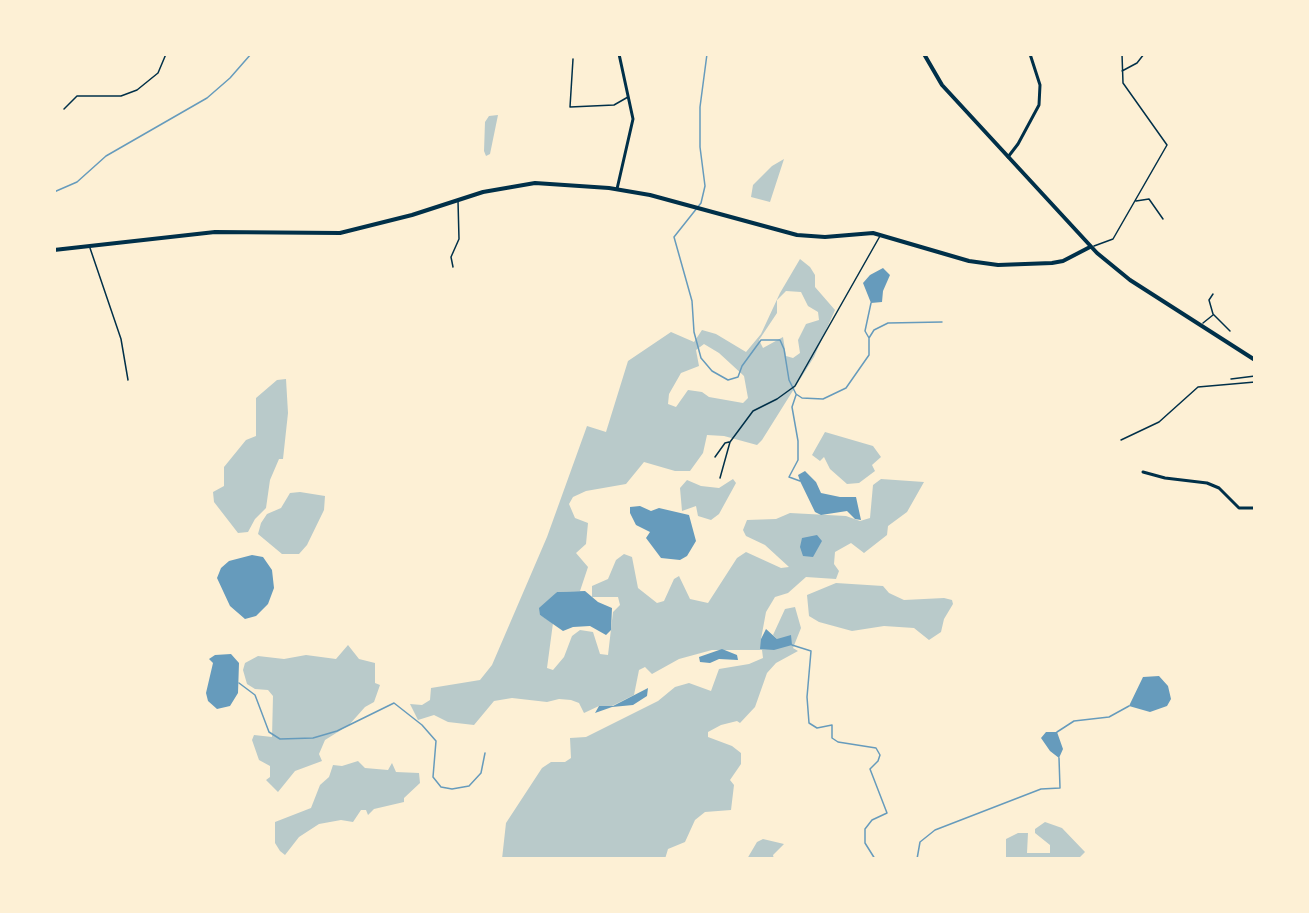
<!DOCTYPE html>
<style>
body{margin:0}
#map{position:relative;width:1309px;height:913px;overflow:hidden;background:#fdf0d5;font-family:"IBM Plex Serif",serif}
canvas{display:block}
.frame{position:absolute;inset:0;border:56px solid #fdf0d5;pointer-events:none}
</style>
<div id="map">
<canvas width="1309" height="913"></canvas>
<div class="frame"></div>
</div>
<script>
const ctx = document.querySelector('canvas').getContext('2d');
ctx.lineJoin = 'round';
function paint(path, color) { ctx.fillStyle = color; ctx.fill(path, 'evenodd'); }
const poly = rows => new Path2D(rows.map(r => 'M' + r).join(''));
function trace(path, color, width, dash) { ctx.strokeStyle = color; ctx.lineWidth = width; ctx.lineCap = dash ? 'butt' : 'round'; ctx.setLineDash(dash || []); ctx.stroke(path); }
const green = poly([
 [498,115,490,154,486,156,484,151,485,122,489,116],
 [784,159,770,202,751,197,753,185,772,166],
 [800,259,810,267,815,275,815,287,835,310,814,357,762,440,757,445,724,436,707,435,703,453,690,471,675,471,644,462,626,484,586,491,573,497,569,504,575,518,588,523,586,544,576,553,588,567,580,591,557,592,540,615,553,623,547,668,553,670,564,657,572,636,580,630,593,632,600,654,608,655,613,612,620,605,618,597,592,597,592,586,608,579,616,560,624,554,632,557,638,588,657,603,664,601,674,579,679,576,690,599,708,603,737,558,746,552,781,568,789,567,765,545,746,536,743,530,747,520,776,519,790,513,846,516,860,521,870,518,873,485,881,479,924,482,907,512,888,526,887,535,864,553,851,543,835,552,834,564,839,571,836,579,806,577,788,593,775,597,766,612,761,639,777,639,773,635,785,609,795,607,801,628,793,648,798,651,776,663,767,673,755,707,740,723,737,721,721,725,708,732,708,737,732,746,741,753,741,764,730,780,734,785,731,810,705,812,695,820,685,842,668,849,665,859,502,859,506,823,542,768,551,762,565,762,571,758,570,738,586,737,658,701,675,687,689,683,711,691,719,669,749,664,763,658,762,650,712,650,679,659,652,674,645,667,639,670,634,695,612,706,599,706,584,713,579,703,571,700,559,699,547,702,512,698,494,701,474,725,448,722,434,715,418,720,410,704,422,705,430,700,431,688,480,680,492,665,547,537,587,426,606,432,628,361,671,332,694,342,702,330,716,334,746,352,761,334,780,293],
 [786,291,801,292,808,306,818,312,819,320,806,324,798,340,800,353,793,358,786,356,783,337,763,348,759,340,777,313,777,300],
 [704,344,719,353,744,376,748,398,743,403,709,397,702,392,688,390,676,407,668,404,669,394,681,373,699,366,696,350],
 [286,379,288,413,283,459,279,459,270,480,266,508,255,519,248,532,238,533,214,502,213,492,224,486,224,467,246,440,256,436,256,398,277,380],
 [825,432,873,446,881,457,872,465,875,471,859,483,847,484,830,469,824,457,820,461,812,455],
 [733,479,736,483,719,514,711,520,698,516,696,506,682,511,680,488,687,480,701,486,719,488],
 [300,492,325,496,324,510,307,545,299,554,282,554,258,534,261,523,267,514,281,508,290,493],
 [836,583,883,586,889,593,904,600,944,598,952,600,953,604,944,619,941,632,929,640,914,628,884,626,852,631,819,622,809,616,807,595],
 [348,645,359,659,375,663,375,683,380,685,374,702,365,707,349,725,325,740,319,754,322,761,295,771,278,792,266,780,270,777,270,766,259,760,252,740,254,735,272,737,273,696,268,690,255,689,247,684,243,670,245,663,258,656,284,659,306,655,336,659],
 [358,761,365,768,388,770,392,763,396,772,419,773,420,783,404,798,404,802,374,809,368,815,366,810,361,810,353,822,341,820,319,824,299,837,285,855,280,851,275,843,275,822,311,808,320,785,329,777,333,765,342,766],
 [1045,822,1062,828,1085,852,1078,859,1006,859,1006,839,1018,833,1028,833,1027,853,1050,853,1050,845,1035,833,1035,829],
 [763,839,784,844,773,855,774,859,747,859,757,842]
]);
const water = poly([
 [883,268,890,275,883,291,882,302,871,303,863,283,870,275],
 [805,471,816,482,821,493,840,497,856,497,861,520,855,519,847,511,821,515,815,512,800,481,798,475],
 [640,506,651,511,659,508,689,515,696,541,687,556,680,560,661,558,646,538,650,532,636,525,630,513,630,507],
 [817,535,822,541,813,557,803,556,800,547,802,538],
 [252,555,263,557,272,570,274,588,268,604,256,616,245,619,230,606,217,578,221,568,229,561],
 [585,591,598,602,612,608,611,630,606,635,590,626,573,627,563,631,540,615,539,608,557,592],
 [766,629,777,639,791,635,792,645,774,650,760,649,761,639],
 [722,649,737,655,738,660,719,659,710,663,700,662,699,657],
 [231,654,239,663,238,693,230,706,217,709,208,701,206,693,213,663,209,659,215,655],
 [1159,676,1168,686,1171,699,1167,706,1150,712,1129,706,1143,677],
 [648,688,647,696,633,705,612,707,595,713,599,706,613,706],
 [1046,732,1057,732,1063,749,1059,758,1050,751,1041,738]
]);
const stream = poly([
 [707,54,700,107,700,147,705,186,701,203,674,237,692,301,694,332,701,358,712,371,728,380,738,377,742,366,761,340,780,340,784,349,789,380,796,394,802,398,823,399,846,388,869,355,869,338,874,330,888,323,942,322],
 [54,192,77,182,106,156,207,98,230,78,251,54],
 [869,338,865,331,871,303],
 [796,395,792,407,798,441,798,460,789,477,800,481],
 [792,645,811,651,807,697,809,723,817,728,832,725,832,738,838,742,876,748,880,755,878,761,870,769,887,813,872,820,865,829,865,843,875,859],
 [239,683,255,695,269,732,280,739,313,738,337,731,394,703,422,725,436,741,433,777,441,787,452,789,469,786,481,773,485,753],
 [1057,732,1074,721,1109,717,1129,706],
 [917,859,920,842,935,830,1041,789,1060,788,1059,758]
]);
const service = poly([
 [573,59,570,107,614,105,628,97],
 [1122,71,1137,63,1144,54],
 [64,109,77,96,121,96,137,90,158,73,166,54],
 [1136,201,1149,199,1163,219],
 [1094,246,1113,239,1167,145,1123,83,1122,54],
 [90,248,121,339,128,380],
 [453,267,451,257,459,239,458,201],
 [1213,294,1209,300,1213,314,1230,331],
 [1203,323,1213,315],
 [1231,379,1255,376],
 [1121,440,1159,422,1198,387,1255,382],
 [715,457,725,443,729,442],
 [720,478,730,442,753,411,777,399,795,386,880,236],
 [1254,590,1255,590]
]);
const minor = poly([
 [1008,157,1018,144,1039,105,1040,85,1030,54],
 [617,189,633,119,619,54],
 [1143,472,1165,478,1207,483,1219,488,1239,508,1255,508]
]);
const secondary = poly([
 [924,54,942,85,1097,253,1130,280,1255,360],
 [54,250,215,232,340,233,412,215,483,192,535,183,609,188,650,195,797,235,825,237,873,233,969,261,998,265,1052,263,1063,261,1090,247]
]);
paint(green, '#b9caca');
paint(water, '#669bbc');
trace(stream, '#669bbc', 1.5);
trace(service, '#003049', 1.5);
trace(minor, '#003049', 3);
trace(secondary, '#003049', 4);
</script>
